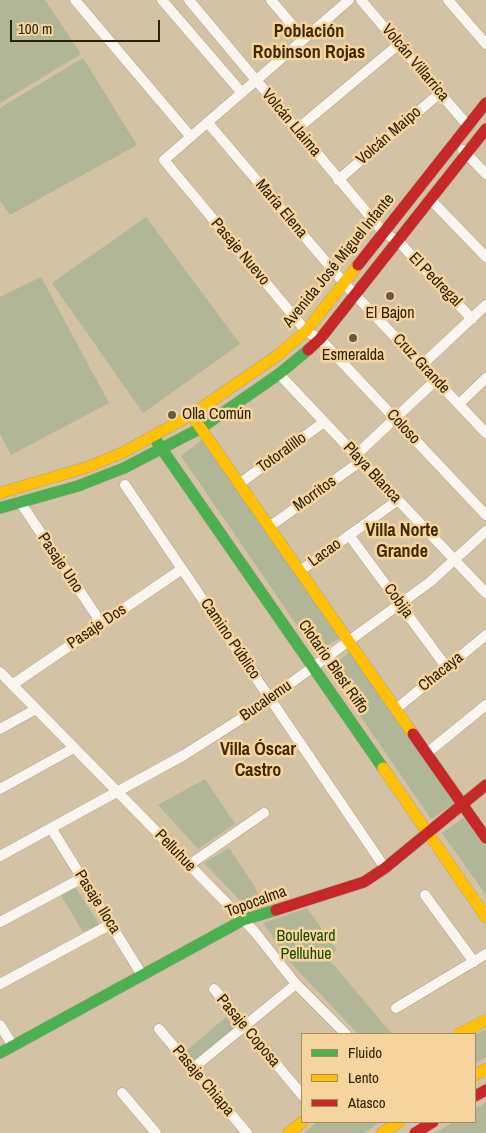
<!DOCTYPE html>
<meta charset="utf-8">
<style>
body{margin:0}
#map{position:relative;width:486px;height:1133px;overflow:hidden;background:#d4c2a4;font-family:"Archivo Narrow",sans-serif}
canvas{display:block}
.legend{position:absolute;left:301px;top:1033px;width:175px;height:90px;box-sizing:border-box;background:#f6d49d;border:1px solid #a68c63;margin:0;padding:6px 9px;list-style:none;font-size:15px;color:#2e210b}
.legend li{display:flex;align-items:center;gap:10px;height:25px}
.legend b{width:25px;border:1px solid #a68c63}
.scale{position:absolute;left:10px;top:20px;width:150px;height:22px;box-sizing:border-box;border:2px solid #2e210b;border-top:0;padding-left:6px;font-size:15px;line-height:18px;white-space:nowrap;color:#2e210b;-webkit-text-stroke:4px #f6d49d;paint-order:stroke}
</style>
<div id="map">
<canvas width="486" height="1133"></canvas>
<ul class="legend">
<li><b style="height:6px;background:#4caf50"></b>Fluido</li>
<li><b style="height:6px;background:#ffc107"></b>Lento</li>
<li><b style="height:6px;background:#c62828"></b>Atasco</li>
</ul>
<div class="scale">100 m</div>
</div>
<script>
const ctx = document.querySelector('canvas').getContext('2d');
ctx.lineJoin = 'round';
function paint(path, color) { ctx.fillStyle = color; ctx.fill(path, 'evenodd'); }
const poly = rows => new Path2D(rows.map(r => 'M' + r).join(''));
function trace(path, color, width, dash) { ctx.strokeStyle = color; ctx.lineWidth = width; ctx.lineCap = dash ? 'butt' : 'round'; ctx.setLineDash(dash || []); ctx.stroke(path); }
function drawText(font, color, halo, rows, align = 'center') {
  ctx.font = font + ' "Archivo Narrow",sans-serif'; ctx.lineWidth = 5; ctx.setLineDash([]); ctx.textBaseline = 'middle'; ctx.strokeStyle = halo; ctx.fillStyle = color; for (const [text, x, y, turn = 0] of rows) {
    ctx.save(); ctx.translate(x, y); ctx.rotate((+turn || 0) * Math.PI / 180); ctx.textAlign = isNaN(turn) ? turn : align; if (halo) ctx.strokeText(text, 0, 0); ctx.fillText(text, 0, 0); ctx.restore();
  }
}
const green = poly([
 [0,0,45,0,81,54,0,103],
 [83,58,137,145,10,215,0,200,0,108],
 [146,217,240,344,143,413,52,283],
 [41,277,109,403,11,455,0,434,0,297],
 [202,440,341,637,316,653,181,456],
 [351,651,455,803,431,819,328,669],
 [205,779,235,824,198,849,158,805],
 [465,817,486,847,486,895,442,833],
 [229,848,255,887,263,908,249,910,204,863],
 [75,887,98,922,98,926,83,932,61,895],
 [307,908,337,950,327,957,392,1034,358,1034,291,963,263,923],
 [226,1017,232,1025,233,1030,199,1060,193,1061,185,1052],
 [486,1029,486,1057,475,1063,475,1035],
 [486,1102,486,1133,435,1133,454,1122,475,1122,475,1109],
 [317,1122,380,1122,364,1133,304,1133]
]);
const street = poly([
 [75,0,191,137],
 [162,0,242,93],
 [189,0,384,233,398,241,472,319],
 [271,0,304,39],
 [349,0,164,160,306,331,321,340,486,515],
 [361,0,468,126],
 [448,0,486,44],
 [208,123,344,283,486,433],
 [296,130,399,44],
 [463,150,486,174],
 [338,180,440,93],
 [430,199,486,257],
 [422,365,486,305],
 [279,374,486,593],
 [459,404,486,378],
 [356,455,436,380],
 [239,484,324,422],
 [125,485,385,868],
 [20,502,102,624],
 [269,527,361,461],
 [349,535,447,668],
 [300,571,398,500],
 [0,672,254,931,296,984,346,1034],
 [12,685,182,569],
 [396,709,486,635],
 [0,729,36,709],
 [427,753,486,705],
 [0,789,74,748],
 [51,828,142,975],
 [0,856,184,755,247,715,430,582,486,531],
 [189,865,264,813],
 [425,895,474,962],
 [0,922,82,878],
 [0,984,111,924],
 [214,989,302,1095],
 [396,1008,486,954],
 [0,1025,13,1046],
 [159,1029,247,1133],
 [192,1069,296,984],
 [122,1093,156,1133]
]);
const fast = poly([
 [157,442,383,768],
 [0,508,78,486,124,468,201,428,279,374,308,350],
 [0,1053,243,920,276,910]
]);
const slow = poly([
 [195,420,413,734],
 [0,493,88,467,124,452,191,415,278,355,306,331,358,265],
 [383,768,486,917],
 [459,1034,486,1020],
 [475,1075,486,1069],
 [288,1133,302,1122],
 [382,1133,399,1122]
]);
const jam = poly([
 [358,265,486,103],
 [308,350,320,339,486,129],
 [413,734,486,838],
 [276,910,364,882,385,868,486,785],
 [475,1096,486,1090],
 [415,1133,433,1122]
]);
const markers = [
 [390,296,5,"#685941"],
 [353,338,5,"#685941"],
 [172,415,5,"#685941"]
];
const streetNames = [
 ["Volcán Villarrica",415,63,50],
 ["Volcán Llaima",291,123,50],
 ["Volcán Maipo",389,136,-41],
 ["María Elena",281,209,50],
 ["Pasaje Nuevo",240,252,50],
 ["Avenida José Miguel Infante",339,261,-51],
 ["El Pedregal",435,280,46],
 ["Cruz Grande",421,364,47],
 ["Coloso",403,427,47],
 ["Totoralillo",282,453,-36],
 ["Playa Blanca",372,473,47],
 ["Morritos",315,494,-36],
 ["Lacao",325,553,-36],
 ["Pasaje Uno",60,563,56],
 ["Cobija",398,601,54],
 ["Pasaje Dos",97,627,-34],
 ["Camino Público",230,639,56],
 ["Clotario Blest Riffo",333,667,55],
 ["Chacaya",441,672,-39],
 ["Bucalemu",266,701,-35],
 ["Pelluhue",175,851,46],
 ["Pasaje Iloca",97,902,58],
 ["Topocalma",256,902,-20],
 ["Pasaje Coposa",248,1031,50],
 ["Pasaje Chiapa",203,1081,50]
];
const poiNames = [
 ["El Bajon",390,314],
 ["Esmeralda",353,356],
 ["Olla Común",182,415,"left"]
];
const parkNames = [
 ["Boulevard",306,937],
 ["Pelluhue",306,955]
];
const neighbourhoodNames = [
 ["Población",309,32],
 ["Robinson Rojas",309,53],
 ["Villa Norte",402,531],
 ["Grande",402,552],
 ["Villa Óscar",258,750],
 ["Castro",258,771]
];
paint(green, '#b0b697');
trace(street, '#aea088', 11);
trace(fast, '#aea088', 12);
trace(slow, '#aea088', 12);
trace(jam, '#aea088', 12);
trace(street, '#f9f6f1', 10);
trace(fast, '#4caf50', 11);
trace(slow, '#ffc107', 11);
trace(jam, '#c62828', 11);
for (const [x, y, r, color] of markers) { const dot = new Path2D(); dot.arc(x, y, r, 0, 2 * Math.PI); ctx.fillStyle = color; ctx.fill(dot); trace(dot, '#f6d49d', 2); }
drawText('16px', '#2e210b', '#f6d49d', streetNames);
drawText('16px', '#2e210b', '#f6d49d', poiNames);
drawText('16px', '#134c04', '#f6d49d', parkNames);
drawText('bold 18px', '#402b00', '#f6d49d', neighbourhoodNames);
</script>
